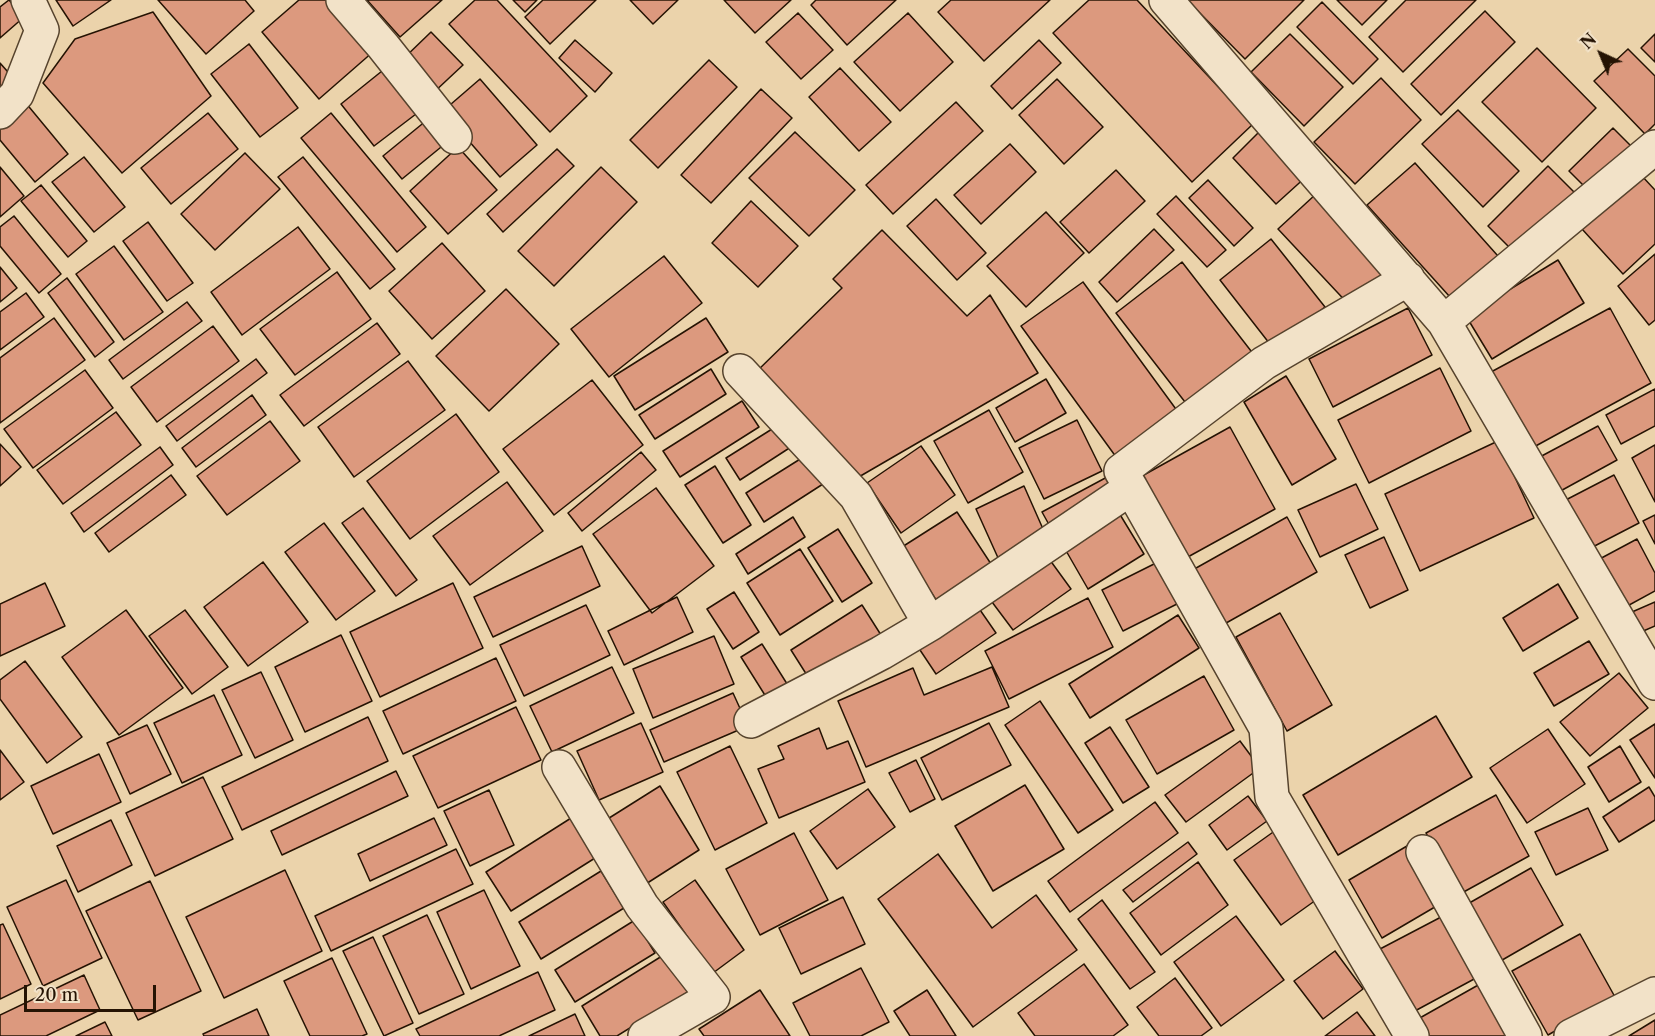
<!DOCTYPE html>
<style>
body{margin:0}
#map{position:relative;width:1655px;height:1036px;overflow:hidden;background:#ebd3ab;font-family:"Libre Caslon Text",serif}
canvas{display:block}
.north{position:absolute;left:1571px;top:24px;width:60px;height:60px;-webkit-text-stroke:4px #f2e2c8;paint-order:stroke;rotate:316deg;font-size:16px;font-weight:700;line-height:24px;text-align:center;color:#251303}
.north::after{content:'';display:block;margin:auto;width:21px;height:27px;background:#251303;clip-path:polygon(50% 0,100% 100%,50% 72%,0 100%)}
.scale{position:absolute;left:24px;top:985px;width:132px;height:27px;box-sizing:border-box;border:3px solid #251303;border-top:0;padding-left:8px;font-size:18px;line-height:21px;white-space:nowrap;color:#251303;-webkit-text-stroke:4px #f2e2c8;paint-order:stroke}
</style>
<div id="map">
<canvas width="1655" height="1036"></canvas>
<div class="north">N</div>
<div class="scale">20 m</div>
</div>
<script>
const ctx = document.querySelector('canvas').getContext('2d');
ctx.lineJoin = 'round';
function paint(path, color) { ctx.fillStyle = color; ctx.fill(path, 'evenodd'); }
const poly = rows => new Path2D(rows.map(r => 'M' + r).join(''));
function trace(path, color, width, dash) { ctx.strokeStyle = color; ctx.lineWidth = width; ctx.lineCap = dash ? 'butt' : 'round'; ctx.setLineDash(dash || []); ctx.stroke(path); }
const building = poly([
 [9,0,24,17,0,38,0,7,9,0],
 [56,0,111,0,73,26,56,0],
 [158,0,245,0,254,11,206,54,158,0],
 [299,0,331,0,374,51,319,99,262,32,299,0],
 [367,0,442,0,400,37,367,0],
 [475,0,497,0,587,96,550,132,449,24,475,0],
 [513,0,537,0,525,12,513,0],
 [543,0,596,0,550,44,525,17,543,0],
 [630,0,678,0,653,24,630,0],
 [724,0,791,0,755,33,724,0],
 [816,0,896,0,847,45,811,5,816,0],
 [951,0,1050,0,984,61,938,12,951,0],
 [1089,0,1137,0,1253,124,1192,182,1053,33,1089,0],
 [1187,0,1304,0,1245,59,1187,0],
 [1337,0,1387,0,1362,25,1337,0],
 [1406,0,1476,0,1403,72,1369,37,1406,0],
 [1322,2,1378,59,1353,84,1297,27,1322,2],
 [1485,11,1515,42,1441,115,1411,84,1485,11],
 [153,12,211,96,122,173,43,83,75,39,153,12],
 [798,13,833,50,801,79,766,42,798,13],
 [908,13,953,62,900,111,854,62,908,13],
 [431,32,463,65,432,94,401,61,431,32],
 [1290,34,1343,87,1304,126,1251,72,1290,34],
 [1655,34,1655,62,1641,48,1655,34],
 [575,40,612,73,595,92,559,58,575,40],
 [1039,40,1061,63,1012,109,991,86,1039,40],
 [249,44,298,108,260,137,211,74,249,44],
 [1537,48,1596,108,1542,162,1482,102,1537,48],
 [1628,49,1655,76,1655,124,1645,134,1594,81,1628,49],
 [709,60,737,87,658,168,630,140,709,60],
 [0,63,16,81,0,95,0,63],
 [840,68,891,122,859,151,809,97,840,68],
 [382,71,416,114,374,146,341,104,382,71],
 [1381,78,1421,120,1355,184,1314,142,1381,78],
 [480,79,537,145,500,177,443,111,480,79],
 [1057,79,1103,127,1064,164,1019,115,1057,79],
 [761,89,792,118,711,203,681,175,761,89],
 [25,102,68,154,35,182,0,140,0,122,25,102],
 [956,102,983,131,893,214,866,185,956,102],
 [1458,110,1519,171,1483,207,1422,144,1458,110],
 [208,113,238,149,171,204,141,168,208,113],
 [331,113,426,227,397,252,301,138,331,113],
 [427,120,446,143,402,179,383,156,427,120],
 [1264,127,1308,175,1276,204,1233,158,1264,127],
 [1613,128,1636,151,1592,194,1569,171,1613,128],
 [795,132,855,190,809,236,749,178,795,132],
 [1010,144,1036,172,981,224,954,195,1010,144],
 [458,147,497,190,448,234,410,191,458,147],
 [557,149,574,166,503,232,487,214,557,149],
 [245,153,280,189,215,250,181,214,245,153],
 [84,157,125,207,94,232,52,182,84,157],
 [303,157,395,269,370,289,278,177,303,157],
 [1415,163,1506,265,1459,307,1367,205,1415,163],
 [1548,166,1579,197,1518,256,1488,226,1548,166],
 [0,167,24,196,0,217,0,167],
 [601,167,637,202,554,286,518,251,601,167],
 [1116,170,1145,201,1089,253,1060,222,1116,170],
 [1641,175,1655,190,1655,244,1623,274,1582,229,1641,175],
 [1208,180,1253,228,1234,246,1189,198,1208,180],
 [41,185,87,241,68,257,21,201,41,185],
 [1316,194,1389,273,1352,308,1278,229,1316,194],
 [1176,196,1226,250,1207,267,1157,214,1176,196],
 [936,199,986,253,957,280,907,226,936,199],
 [751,201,798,246,758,287,712,243,751,201],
 [1046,212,1084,253,1026,307,987,266,1046,212],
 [14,216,61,274,39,293,0,246,0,227,14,216],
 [148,222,193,283,167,301,123,241,148,222],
 [298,227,330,269,242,335,211,292,298,227],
 [1154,229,1174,250,1117,302,1099,282,1154,229],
 [882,230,967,316,990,295,1038,373,857,478,754,374,842,288,833,279,882,230],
 [1271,239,1325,307,1273,348,1220,280,1271,239],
 [442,243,485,291,432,339,389,291,442,243],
 [114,246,163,312,124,340,76,274,114,246],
 [1655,254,1655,320,1649,325,1618,286,1655,254],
 [664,256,702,303,609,377,571,329,664,256],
 [1558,260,1584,303,1492,359,1466,316,1558,260],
 [1182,262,1258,360,1192,411,1116,313,1182,262],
 [0,267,17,288,0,302,0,267],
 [337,272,371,319,295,375,260,329,337,272],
 [67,278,114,342,95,357,48,293,67,278],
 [1083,282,1181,416,1119,461,1021,326,1083,282],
 [506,289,559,344,489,411,436,356,506,289],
 [26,293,44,317,0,350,0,312,26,293],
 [187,302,202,321,123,379,109,360,187,302],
 [1408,308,1432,355,1333,407,1309,359,1408,308],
 [1610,308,1651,383,1532,448,1491,372,1610,308],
 [54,318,85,360,0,423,0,358,54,318],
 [706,318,728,352,635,410,614,376,706,318],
 [377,323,400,354,304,426,280,395,377,323],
 [213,326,239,361,157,422,131,387,213,326],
 [256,359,267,373,177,441,166,426,256,359],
 [408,361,445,410,354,477,318,427,408,361],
 [1440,368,1471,431,1369,483,1338,420,1440,368],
 [711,369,726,394,655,439,639,415,711,369],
 [85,370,113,408,33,468,4,429,85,370],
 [1286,376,1336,459,1292,485,1244,402,1286,376],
 [1046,379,1066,413,1015,442,996,408,1046,379],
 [592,380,643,445,554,515,503,449,592,380],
 [1655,389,1655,426,1621,444,1606,415,1655,389],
 [252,395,266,415,196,467,182,448,252,395],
 [742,401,759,427,680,477,663,451,742,401],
 [989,410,1023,472,968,503,934,441,989,410],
 [116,412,141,445,63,504,37,470,116,412],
 [456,414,499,472,410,539,367,481,456,414],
 [1077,420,1102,471,1044,499,1019,448,1077,420],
 [270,421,300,461,227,515,197,476,270,421],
 [780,424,794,445,740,480,726,458,780,424],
 [1598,426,1617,460,1555,494,1536,459,1598,426],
 [1230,427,1275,509,1186,558,1142,476,1230,427],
 [1498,441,1534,518,1420,571,1385,494,1498,441],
 [0,444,21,467,0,486,0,444],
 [1655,445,1655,502,1632,458,1655,445],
 [921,446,955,495,901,533,867,483,921,446],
 [160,447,173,465,84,532,71,513,160,447],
 [641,452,656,470,582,531,568,513,641,452],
 [805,456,823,484,764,522,746,493,805,456],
 [715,466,751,525,723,543,685,485,715,466],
 [171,475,186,495,109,552,95,533,171,475],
 [1614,475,1639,523,1583,552,1558,504,1614,475],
 [1109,476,1119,494,1052,530,1042,512,1109,476],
 [507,482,543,531,470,585,433,536,507,482],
 [1356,484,1378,529,1320,557,1298,510,1356,484],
 [1024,486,1047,538,999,560,976,509,1024,486],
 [656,488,714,566,652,613,593,534,656,488],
 [363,508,417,580,396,596,342,523,363,508],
 [1116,508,1144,554,1088,589,1061,542,1116,508],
 [957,512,993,567,938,603,902,547,957,512],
 [1655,515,1655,544,1643,521,1655,515],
 [793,517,805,537,748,574,736,554,793,517],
 [1287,517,1317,572,1219,627,1189,572,1287,517],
 [324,523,375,591,336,620,285,552,324,523],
 [838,529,872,583,842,602,808,548,838,529],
 [1384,537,1408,590,1370,608,1345,555,1384,537],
 [1637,539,1655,573,1655,591,1620,610,1594,562,1637,539],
 [582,546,600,586,493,637,474,597,582,546],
 [800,549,833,601,780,635,747,583,800,549],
 [1047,556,1071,589,1013,630,989,598,1047,556],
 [1162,560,1183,601,1123,631,1102,590,1162,560],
 [263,562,308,622,248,666,204,607,263,562],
 [45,583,65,626,0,656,0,604,45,583],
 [453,583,483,648,380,697,350,632,453,583],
 [1558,584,1578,618,1523,651,1503,618,1558,584],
 [734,592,759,632,733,649,707,609,734,592],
 [677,597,693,632,624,665,608,631,677,597],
 [1088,598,1113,647,1009,699,985,651,1088,598],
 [1655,602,1655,626,1641,632,1632,612,1655,602],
 [586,605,610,655,524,696,500,645,586,605],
 [862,605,881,635,810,680,791,650,862,605],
 [978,607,996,633,936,674,918,647,978,607],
 [126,610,183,688,119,735,62,657,126,610],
 [185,610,228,667,192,694,149,636,185,610],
 [1280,613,1332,705,1287,731,1236,637,1280,613],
 [1178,615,1199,648,1090,718,1069,684,1178,615],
 [341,635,372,701,305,732,275,667,341,635],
 [714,636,734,684,653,718,633,669,714,636],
 [1589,641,1609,674,1554,706,1534,673,1589,641],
 [762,644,789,687,768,700,741,657,762,644],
 [496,658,516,701,403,754,383,711,496,658],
 [25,661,82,737,47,763,0,699,0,680,25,661],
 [612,667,634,713,552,752,530,706,612,667],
 [992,667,1009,707,866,767,838,701,913,668,924,695,992,667],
 [261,672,293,740,255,758,222,690,261,672],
 [1619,673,1648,708,1590,756,1560,722,1619,673],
 [1204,676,1234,730,1157,774,1126,720,1204,676],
 [733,693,748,726,664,762,650,730,733,693],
 [214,695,242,755,182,783,154,723,214,695],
 [1040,701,1113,810,1078,833,1005,725,1040,701],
 [516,707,541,760,438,808,413,756,516,707],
 [1436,716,1472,777,1338,855,1303,795,1436,716],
 [368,717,388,761,242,830,222,787,368,717],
 [641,723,663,772,599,800,577,751,641,723],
 [989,723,1011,765,942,800,921,758,989,723],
 [1655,724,1655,778,1630,740,1655,724],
 [147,725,171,774,130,794,107,743,147,725],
 [1110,727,1149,787,1123,803,1085,743,1110,727],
 [819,728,827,749,848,741,865,782,779,818,758,769,784,759,778,746,819,728],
 [1548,729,1585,784,1527,823,1490,768,1548,729],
 [1240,741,1260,768,1186,822,1165,795,1240,741],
 [730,746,767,823,715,850,677,772,730,746],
 [1620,746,1641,782,1609,802,1588,767,1620,746],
 [0,750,24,782,0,800,0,750],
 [99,754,121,802,53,834,31,786,99,754],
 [916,760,935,799,910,812,889,773,916,760],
 [396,771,408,796,282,855,271,831,396,771],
 [203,777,233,839,155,876,126,813,203,777],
 [1025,785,1064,849,993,891,955,826,1025,785],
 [660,786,699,850,638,889,598,825,660,786],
 [1649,787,1655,797,1655,820,1619,842,1603,817,1649,787],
 [868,789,895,827,837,869,810,831,868,789],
 [489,790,514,845,470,866,444,811,489,790],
 [1496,795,1529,856,1460,894,1426,833,1496,795],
 [1248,796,1267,821,1227,850,1209,825,1248,796],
 [1155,802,1178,833,1070,912,1048,881,1155,802],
 [1588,808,1608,850,1556,875,1535,832,1588,808],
 [579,813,603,853,511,911,486,872,579,813],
 [434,818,447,845,370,881,358,854,434,818],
 [111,820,132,865,78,892,57,846,111,820],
 [1276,830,1323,895,1281,925,1234,860,1276,830],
 [794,833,828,900,760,935,726,869,794,833],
 [1188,842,1197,854,1133,902,1123,890,1188,842],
 [1407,846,1440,904,1382,938,1349,880,1407,846],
 [456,849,473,884,331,951,315,916,456,849],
 [938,854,992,928,1036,895,1077,950,973,1027,878,899,938,854],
 [1198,862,1228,905,1161,955,1130,913,1198,862],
 [1531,868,1563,925,1497,963,1464,906,1531,868],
 [285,870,322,951,224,998,186,917,285,870],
 [601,871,624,908,541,959,519,922,601,871],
 [66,880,102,958,43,986,7,907,66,880],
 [695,880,744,950,713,973,663,902,695,880],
 [150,881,201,991,138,1020,86,911,150,881],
 [484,890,520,966,471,989,437,912,484,890],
 [843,897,865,944,801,974,779,928,843,897],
 [1102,900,1155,972,1130,989,1078,919,1102,900],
 [427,915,464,994,419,1014,383,936,427,915],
 [1236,916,1284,980,1221,1026,1174,962,1236,916],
 [1443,916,1476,978,1413,1012,1380,949,1443,916],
 [635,920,655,953,575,1002,555,970,635,920],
 [3,924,31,984,0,999,0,925,3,924],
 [1580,934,1615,997,1548,1035,1512,971,1580,934],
 [373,937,413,1023,384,1036,343,951,373,937],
 [670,951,693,989,617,1036,600,1036,582,1006,670,951],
 [1335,951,1363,989,1323,1019,1294,981,1335,951],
 [332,958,367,1034,362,1036,310,1036,284,981,332,958],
 [1084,964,1128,1025,1113,1036,1035,1036,1018,1013,1084,964],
 [861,968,889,1022,861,1036,810,1036,793,1003,861,968],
 [538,972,555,1010,499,1036,420,1036,416,1029,538,972],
 [84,975,100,1010,46,1036,0,1036,0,1015,84,975],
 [1175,978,1212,1028,1201,1036,1159,1036,1137,1007,1175,978],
 [1480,984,1508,1036,1428,1036,1418,1019,1480,984],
 [760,990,790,1036,704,1036,699,1029,760,990],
 [927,990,956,1036,910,1036,894,1011,927,990],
 [257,1009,269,1036,204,1036,203,1034,257,1009],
 [1357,1012,1375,1036,1325,1036,1357,1012],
 [575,1014,585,1036,529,1036,575,1014],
 [1655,1020,1655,1036,1629,1036,1655,1020],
 [105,1022,112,1036,76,1036,105,1022]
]);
const minor = poly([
 [343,0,383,46,455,137],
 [1166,0,1444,322,1655,683],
 [0,112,17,94,42,30,28,0],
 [1444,322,1655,147],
 [740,371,856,496,930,624],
 [1131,488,1266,728,1272,797,1412,1036],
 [751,721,881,653,930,624,1131,488,1121,471,1264,363,1408,279],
 [559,767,642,906,713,997,645,1036],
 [1423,852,1525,1036],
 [1571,1036,1655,994]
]);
paint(building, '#dc997e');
trace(building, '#251303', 1.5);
trace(minor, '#56432d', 36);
trace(minor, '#f2e2c8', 33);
</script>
